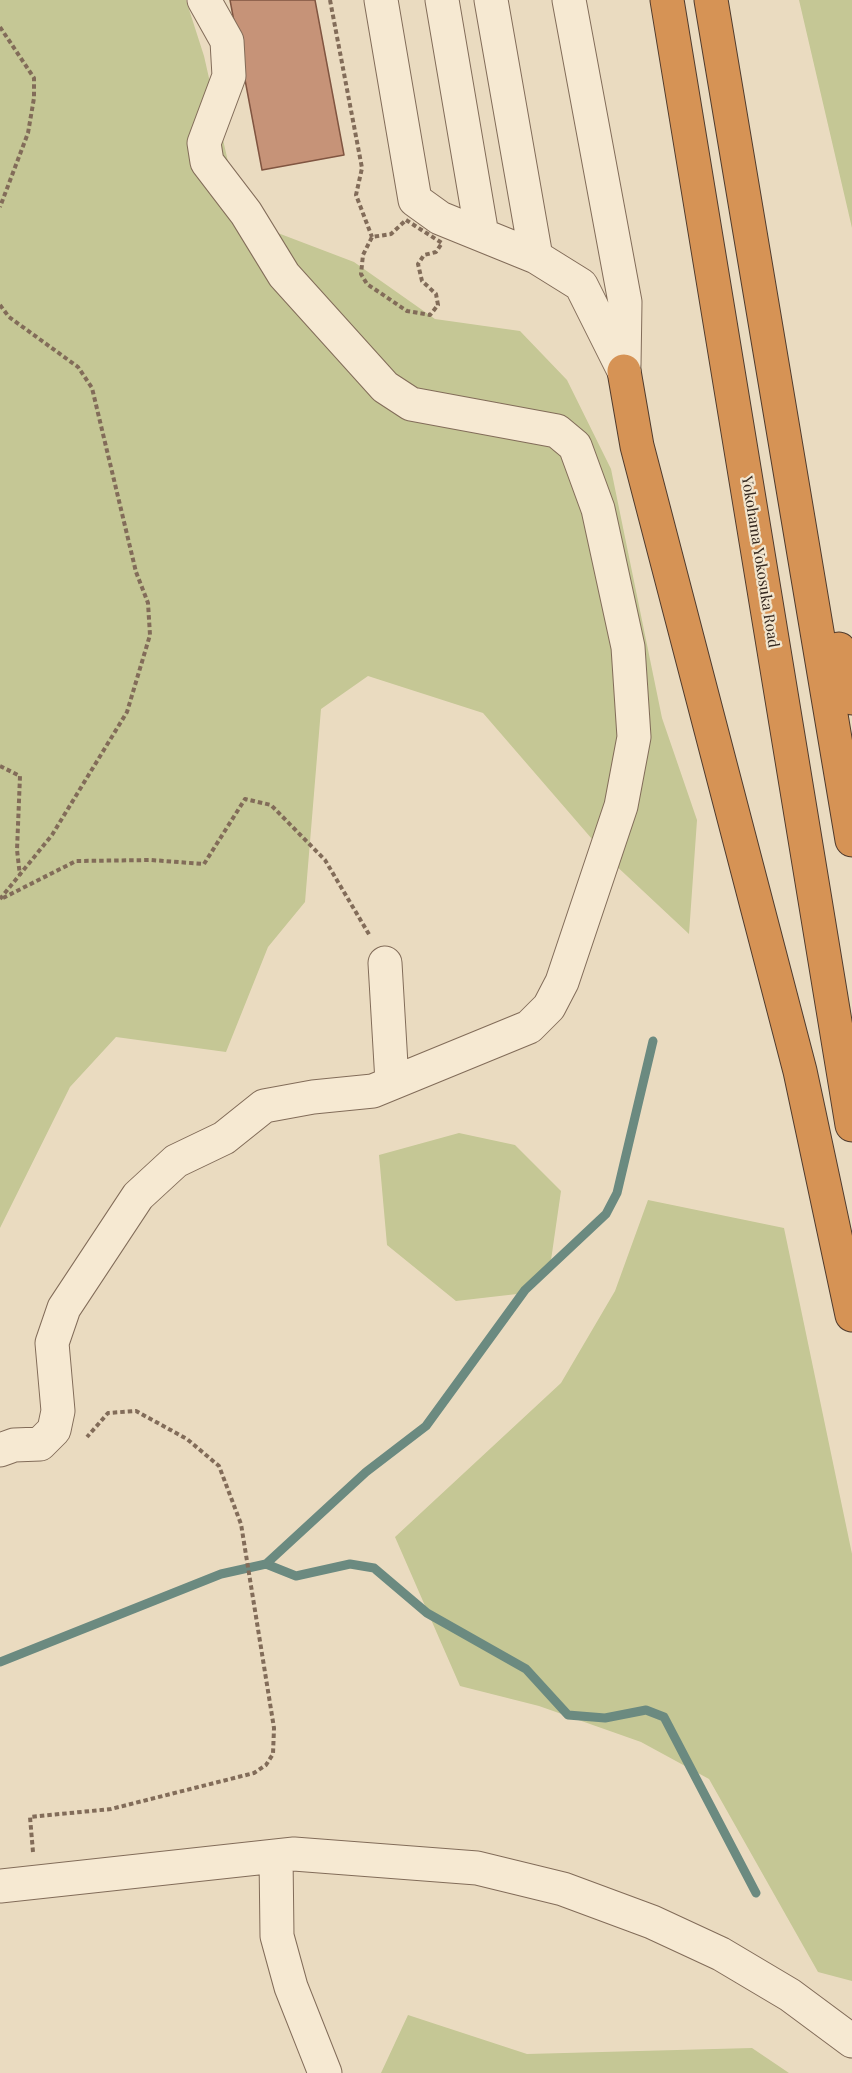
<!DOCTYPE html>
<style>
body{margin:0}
canvas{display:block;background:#eadbc0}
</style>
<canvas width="852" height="2073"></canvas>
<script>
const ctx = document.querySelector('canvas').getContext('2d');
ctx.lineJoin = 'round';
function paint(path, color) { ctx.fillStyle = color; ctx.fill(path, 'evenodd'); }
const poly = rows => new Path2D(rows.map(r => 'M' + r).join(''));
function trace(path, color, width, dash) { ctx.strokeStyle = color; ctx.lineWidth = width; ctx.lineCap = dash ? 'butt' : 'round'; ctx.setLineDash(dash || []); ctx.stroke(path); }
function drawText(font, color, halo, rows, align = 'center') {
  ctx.font = font + ' "Playfair Display",serif'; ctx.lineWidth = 4.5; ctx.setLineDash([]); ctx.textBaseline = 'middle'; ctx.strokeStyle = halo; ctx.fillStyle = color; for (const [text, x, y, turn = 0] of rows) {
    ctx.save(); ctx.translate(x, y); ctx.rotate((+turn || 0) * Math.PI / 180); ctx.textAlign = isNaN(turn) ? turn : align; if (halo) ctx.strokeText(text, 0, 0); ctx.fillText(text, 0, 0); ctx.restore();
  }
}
const green = poly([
 [0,0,186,0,204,56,241,219,354,262,435,319,520,331,567,380,611,469,662,718,697,820,689,934,611,861,483,713,368,676,321,709,305,902,268,947,226,1052,116,1037,70,1087,0,1228],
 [799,0,852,0,852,228],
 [459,1133,515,1145,561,1191,550,1267,517,1294,456,1301,387,1245,379,1155],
 [648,1200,784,1228,852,1554,852,1981,818,1972,709,1779,641,1742,539,1706,460,1686,395,1537,561,1383,615,1291],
 [408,2015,527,2054,752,2048,789,2073,381,2073]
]);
const stream = poly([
 [266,1564,296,1576,350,1564,374,1568,427,1613,526,1669,568,1715,605,1718,646,1710,664,1717,756,1893],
 [0,1662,221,1574,266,1564,366,1472,426,1426,525,1290,606,1214,617,1193,653,1041]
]);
const building = poly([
 [230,0,315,0,344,155,262,170,230,0]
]);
const path = poly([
 [330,0,362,168,356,195,372,237],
 [0,27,34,78,34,98,28,133,0,207],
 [406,220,442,243,436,252,424,255,418,264,422,281,436,294,438,305,430,315,407,311,367,284,361,274,363,255,372,237,391,234,406,220],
 [0,305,9,317,78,367,92,388,136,572,148,603,150,635,127,712,52,835,0,899],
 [0,766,20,776,17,850,20,876],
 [3,898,76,861,151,860,204,864,245,799,271,805,325,860,370,936],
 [33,1852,30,1817,111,1809,254,1773,266,1765,273,1754,274,1728,241,1524,219,1466,187,1439,136,1411,108,1413,87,1437]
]);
const minor = poly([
 [381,0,415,200,440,218,536,257,581,285,624,371],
 [442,0,482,235],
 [491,0,536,257],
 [569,0,625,302,624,366],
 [385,963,392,1082],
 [0,1450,14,1445,40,1444,54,1430,58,1411,52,1343,64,1308,138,1196,176,1161,224,1138,264,1106,313,1097,373,1091,529,1027,549,1007,562,982,621,806,634,737,628,647,598,509,575,446,557,431,411,404,385,387,284,275,246,213,207,162,204,143,229,76,227,41,204,0],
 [276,1856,277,1936,291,1987,325,2073],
 [0,1886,294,1854,477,1868,563,1889,652,1922,721,1954,790,1995,852,2041]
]);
const highway = poly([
 [667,0,852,1125],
 [711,0,852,840],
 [624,371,637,446,800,1071,852,1315],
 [839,649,852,698]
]);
const streetNames = [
 ["Yokohama Yokosuka Road",760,562,81]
];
paint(green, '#c5c795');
trace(stream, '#6b8a80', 9);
paint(building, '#c69378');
trace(building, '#805541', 1.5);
trace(minor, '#826c59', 35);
trace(highway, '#503b2d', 35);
trace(path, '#826c59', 4, [4.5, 3]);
trace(minor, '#f6e9d2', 33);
trace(highway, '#d69355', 33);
drawText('15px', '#33261d', '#f2e6cf', streetNames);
</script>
